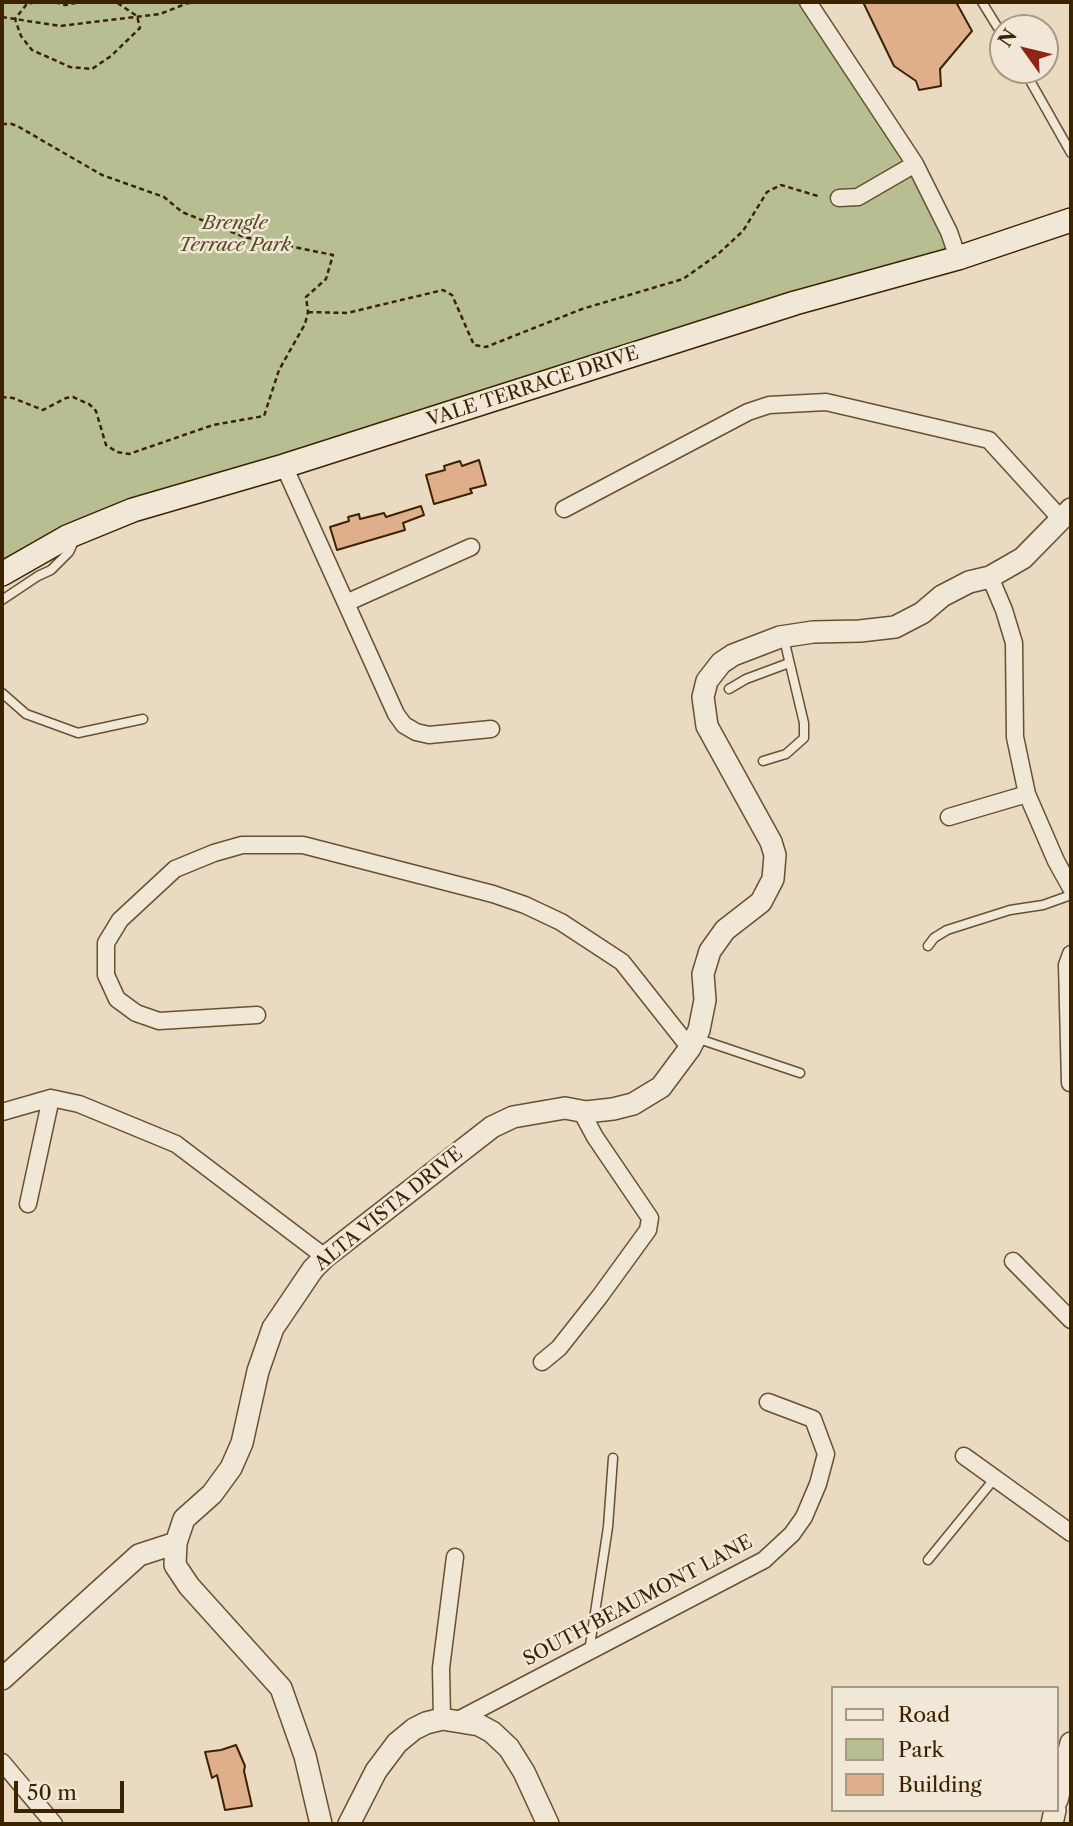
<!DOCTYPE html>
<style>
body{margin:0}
#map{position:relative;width:1073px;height:1826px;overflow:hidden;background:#e9dac1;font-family:"Libre Caslon Text",serif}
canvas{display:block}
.frame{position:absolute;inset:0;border:4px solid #3b2300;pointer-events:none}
.legend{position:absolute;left:831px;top:1686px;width:228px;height:126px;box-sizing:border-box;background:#f1e7d7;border:2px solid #a89981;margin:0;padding:9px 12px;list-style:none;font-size:21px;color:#3b2300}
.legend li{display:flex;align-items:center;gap:14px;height:35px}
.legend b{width:35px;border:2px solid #a89981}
.north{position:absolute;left:989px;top:14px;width:70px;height:70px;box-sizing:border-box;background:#f1e7d7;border:2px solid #a89981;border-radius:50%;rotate:304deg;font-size:19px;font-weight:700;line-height:28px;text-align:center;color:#3b2300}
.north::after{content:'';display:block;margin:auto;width:24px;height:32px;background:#8f2418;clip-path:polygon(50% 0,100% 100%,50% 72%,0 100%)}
.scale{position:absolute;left:14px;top:1781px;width:110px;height:32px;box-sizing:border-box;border:4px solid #3b2300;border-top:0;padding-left:9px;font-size:21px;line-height:24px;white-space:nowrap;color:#3b2300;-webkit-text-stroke:5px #f1e7d7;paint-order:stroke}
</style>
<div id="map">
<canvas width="1073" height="1826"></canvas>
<div class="frame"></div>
<ul class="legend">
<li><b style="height:9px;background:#f1e7d7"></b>Road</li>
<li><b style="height:19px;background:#b7bf92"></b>Park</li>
<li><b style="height:19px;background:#dfae8b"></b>Building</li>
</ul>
<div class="north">N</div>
<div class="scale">50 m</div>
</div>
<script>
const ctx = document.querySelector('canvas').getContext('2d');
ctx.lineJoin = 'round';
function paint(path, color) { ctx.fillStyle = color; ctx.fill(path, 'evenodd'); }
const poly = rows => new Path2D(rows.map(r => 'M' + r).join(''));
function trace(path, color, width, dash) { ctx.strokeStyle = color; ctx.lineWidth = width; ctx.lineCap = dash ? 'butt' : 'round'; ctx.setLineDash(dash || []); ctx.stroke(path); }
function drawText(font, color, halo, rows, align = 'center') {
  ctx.font = font + ' "Libre Caslon Text",serif'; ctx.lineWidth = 5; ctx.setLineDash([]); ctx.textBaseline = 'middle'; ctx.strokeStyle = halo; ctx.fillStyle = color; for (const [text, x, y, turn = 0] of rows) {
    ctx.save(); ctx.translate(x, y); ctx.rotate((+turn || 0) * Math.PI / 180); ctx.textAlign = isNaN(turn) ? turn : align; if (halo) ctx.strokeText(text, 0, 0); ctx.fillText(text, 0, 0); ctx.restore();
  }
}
const green = poly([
 [2,2,810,2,956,226,965,253,115,517,2,574]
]);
const building = poly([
 [863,2,956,2,972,31,940,69,941,86,919,90,916,81,894,66,863,2],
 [479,460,486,485,470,489,472,493,434,504,426,475,445,470,444,466,460,461,462,466,479,460],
 [421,506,424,515,403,523,405,530,337,550,330,527,349,521,348,517,359,514,360,519,384,513,386,517,421,506],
 [236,1745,245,1766,244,1771,252,1806,225,1810,217,1775,212,1778,205,1752,221,1750,236,1745]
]);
const path = poly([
 [35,2,26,5,15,19,21,36,32,50,70,67,92,69,111,56,140,28,137,16,116,2],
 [55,2,65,5,80,2],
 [2,17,60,26,160,14,188,3,215,2],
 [2,124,12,124,19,127,102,175,164,197,182,212,244,237,333,255,326,279,306,297,308,312,305,324,279,370,264,416,213,425,129,454,117,452,106,445,96,411,89,404,73,397,66,398,43,410,13,398,2,397],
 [308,312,347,313,443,290,452,295,474,345,486,347,582,309,683,279,717,255,743,231,767,192,781,185,818,196]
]);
const service = poly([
 [982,2,1003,36],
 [1024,70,1071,153],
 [2,600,38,576,51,570,69,552,75,539],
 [729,689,746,679,789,663],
 [2,693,26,714,78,733,143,719],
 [763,761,786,754,804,738,804,723,784,639],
 [928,946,934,938,947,930,1010,910,1043,905,1071,895],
 [696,1038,800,1073],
 [928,1560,995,1478],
 [589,1652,608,1527,613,1458]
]);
const minor = poly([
 [808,2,915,164,949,232,958,258],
 [839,198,858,197,915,164],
 [284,466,396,714,404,725,416,732,429,735,491,729],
 [564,509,748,412,769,405,826,402,989,440,1061,519],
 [990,577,1004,610,1014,643,1015,737,1027,794,1056,861,1071,888],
 [346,603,471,547],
 [949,817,1027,794],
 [257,1015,159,1021,136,1013,117,999,106,975,106,943,120,920,175,869,214,853,242,845,303,845,493,894,525,905,561,922,622,962,690,1048],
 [1070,1083,1067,965,1071,954],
 [2,1112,51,1098,79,1104,176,1144,325,1257],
 [28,1204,51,1098],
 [1013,1261,1071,1320],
 [542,1362,559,1348,600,1296,648,1230,650,1218,595,1137,581,1111],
 [964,1456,1071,1533],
 [442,1719,441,1668,455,1557],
 [458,1720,764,1560,792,1534,804,1517,818,1484,826,1454,813,1419,768,1402],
 [2,1762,54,1824]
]);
const tertiary = poly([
 [2,1679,139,1555,176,1543],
 [1057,1800,1071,1743],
 [321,1824,305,1756,281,1688,189,1586,175,1565,176,1543,184,1519,212,1494,231,1468,242,1443,258,1371,273,1328,313,1269,325,1257,492,1127,513,1117,565,1108,586,1112,613,1109,633,1104,661,1087,690,1048,699,1030,705,1000,703,974,710,951,725,930,761,902,773,879,775,855,771,842,707,726,703,697,707,681,721,663,733,655,780,637,813,632,860,631,895,627,922,613,942,596,969,582,990,577,1023,558,1071,509],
 [349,1824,376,1771,397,1743,414,1729,426,1723,442,1719,479,1725,492,1732,509,1748,524,1772,548,1824],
 [1052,1824,1055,1810]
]);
const secondary = poly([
 [2,574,67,537,133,510,284,466,795,303,958,258,1071,220]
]);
const parkNames = [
 ["Brengle",235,224],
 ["Terrace Park",235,246]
];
const streetNames = [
 ["VALE TERRACE DRIVE",533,387,-18],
 ["ALTA VISTA DRIVE",389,1209,-39],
 ["SOUTH BEAUMONT LANE",638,1601,-28]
];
paint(green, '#b7bf92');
paint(building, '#dfae8b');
trace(building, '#3b2300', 2);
trace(service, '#665130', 11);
trace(minor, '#665130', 19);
trace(tertiary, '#665130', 24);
trace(secondary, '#3b2300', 26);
trace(path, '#3b2300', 2.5, [5, 3.5]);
trace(service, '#f1e7d7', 8);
trace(minor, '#f1e7d7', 16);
trace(tertiary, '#f1e7d7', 21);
trace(secondary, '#f1e7d7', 23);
drawText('italic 19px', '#5a4a24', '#f1e7d7', parkNames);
drawText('19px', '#3b2300', '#f1e7d7', streetNames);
</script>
